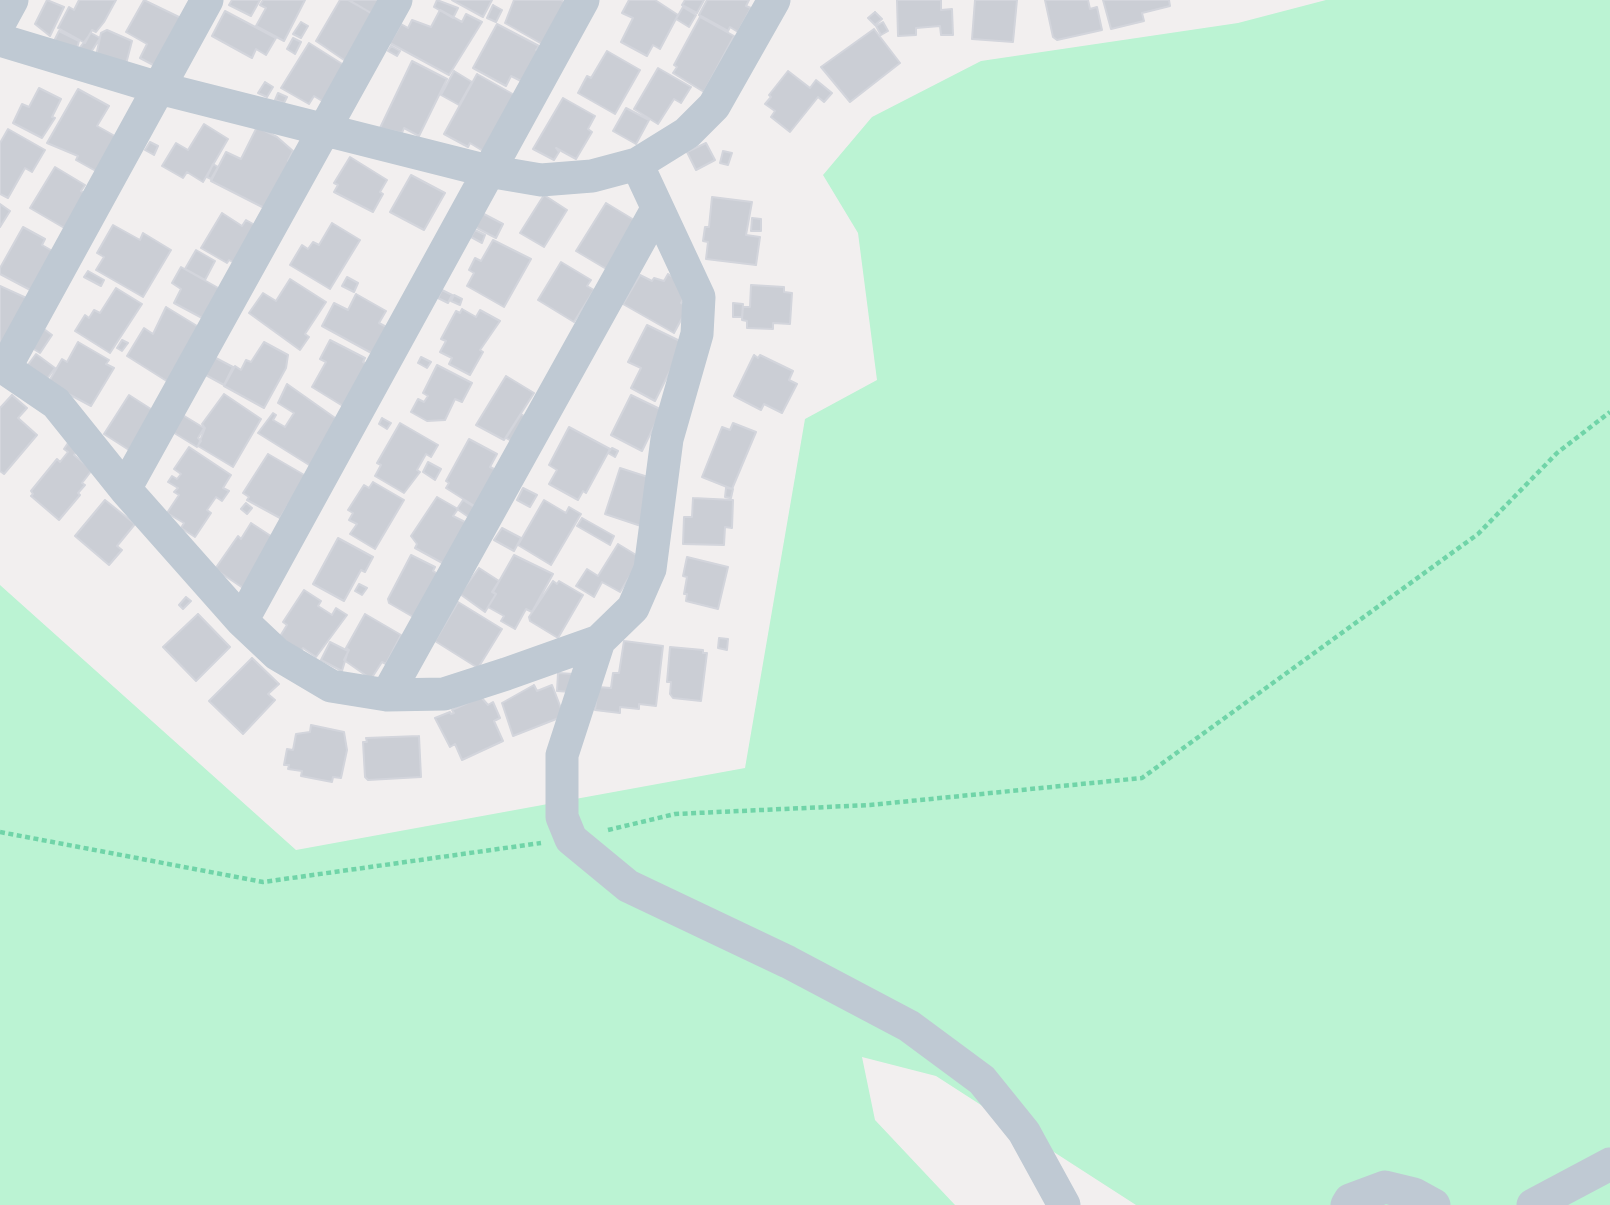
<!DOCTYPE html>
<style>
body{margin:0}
canvas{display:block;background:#f2efef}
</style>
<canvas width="1610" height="1205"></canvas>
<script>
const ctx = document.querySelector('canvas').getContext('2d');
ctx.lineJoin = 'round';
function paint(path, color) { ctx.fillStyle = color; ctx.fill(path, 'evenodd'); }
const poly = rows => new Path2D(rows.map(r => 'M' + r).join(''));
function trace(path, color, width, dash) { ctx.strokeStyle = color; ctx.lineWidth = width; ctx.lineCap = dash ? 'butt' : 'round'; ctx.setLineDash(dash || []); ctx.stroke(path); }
const green = poly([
 [1326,0,1610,0,1610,1205,1136,1205,936,1076,862,1057,875,1120,955,1205,0,1205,0,585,296,850,745,768,805,419,877,380,858,233,823,175,872,117,981,61,1238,23]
]);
const building = poly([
 [47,0,64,7,50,36,35,24,47,0],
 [79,0,116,0,104,22,96,32,92,30,85,43,58,28,69,7,74,10,79,0],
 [144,0,181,18,157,67,140,58,147,44,126,32,144,0],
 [232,0,260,0,251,16,229,5,232,0],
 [263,0,305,0,284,41,256,26,266,8,260,5,263,0],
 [340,0,348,0,376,16,350,64,316,41,340,0],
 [349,0,385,0,376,16,349,0],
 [437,0,458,8,453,18,434,7,437,0],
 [452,0,492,0,483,17,452,0],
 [514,0,561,0,572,7,542,44,505,23,514,0],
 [629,0,655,0,678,15,660,49,653,45,647,56,621,42,633,18,622,13,629,0],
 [685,0,704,0,697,13,682,5,685,0],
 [707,0,749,0,746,6,751,8,738,32,730,27,728,31,699,15,707,0],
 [897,0,941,0,941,10,952,9,953,35,941,35,940,26,916,28,916,35,898,36,897,0],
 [975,0,1017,0,1013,42,972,39,975,0],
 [1045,0,1088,0,1090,9,1097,7,1102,30,1057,40,1053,37,1045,0],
 [1103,0,1169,0,1170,6,1142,13,1144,21,1111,29,1103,0],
 [493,5,502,10,496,22,487,18,493,5],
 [683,7,696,15,689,27,676,19,683,7],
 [440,10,462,22,466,14,482,22,449,75,390,43,401,24,408,28,412,20,431,27,440,10],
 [225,11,276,38,266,55,256,49,252,58,212,36,225,11],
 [875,12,882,19,875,25,868,18,875,12],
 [700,17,734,36,704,92,673,73,677,67,674,65,700,17],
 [301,22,308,26,301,38,293,34,301,22],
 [883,22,888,31,881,35,876,26,883,22],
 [497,24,539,46,536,50,545,55,521,81,511,76,506,86,473,68,497,24],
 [874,29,900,63,850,102,821,67,874,29],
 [107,30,132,41,126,64,96,56,101,33,107,30],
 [59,31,79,41,76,52,52,45,59,31],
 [91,33,100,38,88,57,78,50,91,33],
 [293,38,301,42,295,54,287,49,293,38],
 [309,43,347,67,327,104,314,96,309,104,281,88,309,43],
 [391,46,400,51,397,56,388,51,391,46],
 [607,51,640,70,615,114,578,93,587,76,591,78,607,51],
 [412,61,447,79,419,136,404,128,402,133,380,128,412,61],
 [658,68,691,87,681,103,674,99,658,124,634,109,658,68],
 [454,71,472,82,459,105,441,95,454,71],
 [788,71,810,88,816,80,832,93,824,102,818,97,790,132,771,117,775,111,765,104,771,97,769,95,788,71],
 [477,74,518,97,483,151,470,143,468,147,444,134,477,74],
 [265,82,273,87,267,97,258,93,265,82],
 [39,88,61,99,52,117,55,118,42,138,13,123,22,104,29,107,39,88],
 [78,89,109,106,97,126,122,140,103,175,76,160,78,156,47,143,78,89],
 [278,93,287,97,284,103,275,100,278,93],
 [563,98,595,116,588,129,592,132,576,159,556,148,559,152,554,160,533,149,563,98],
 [626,108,649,120,636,144,613,131,626,108],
 [204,124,228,139,203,182,187,172,183,178,162,166,176,143,188,150,204,124],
 [257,127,277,137,293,151,288,161,293,163,270,211,211,181,226,152,241,159,257,127],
 [8,129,45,150,32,172,25,168,8,198,0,194,0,143,8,129],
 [150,142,158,146,154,155,145,150,150,142],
 [706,143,715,160,696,170,687,152,706,143],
 [723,151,732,153,728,165,720,163,723,151],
 [350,157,387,180,380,192,383,194,373,212,334,192,338,185,334,183,350,157],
 [213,164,218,167,211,179,207,177,213,164],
 [55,167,85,185,81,191,87,195,66,229,30,208,55,167],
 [411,175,445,193,424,230,390,212,411,175],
 [544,195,567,210,544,247,520,233,544,195],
 [712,197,752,202,746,235,760,237,756,265,706,259,708,242,703,241,705,227,709,227,712,197],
 [606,203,639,223,608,270,576,251,606,203],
 [0,204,10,211,0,227,0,204],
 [222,213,242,226,246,220,260,228,238,265,229,260,227,263,201,248,222,213],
 [482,213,503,224,496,238,475,227,482,213],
 [752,218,761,219,761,231,751,231,752,218],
 [332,223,360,240,330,289,290,265,302,245,308,249,313,242,319,245,332,223],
 [113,225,140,240,143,233,171,250,143,297,96,270,104,257,97,253,113,225],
 [23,227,45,239,42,245,56,253,34,292,0,274,0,268,23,227],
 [475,230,485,235,482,243,471,237,475,230],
 [493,240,531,259,504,307,467,286,474,273,469,270,475,258,481,261,493,240],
 [196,250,215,261,205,280,185,269,196,250],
 [561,262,591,280,587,286,594,290,574,322,538,300,561,262],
 [181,267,220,289,204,319,174,303,181,289,172,283,181,267],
 [88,271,104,280,101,286,84,277,88,271],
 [668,274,679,281,686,294,681,303,688,307,674,333,623,304,640,275,652,281,654,278,664,281,668,274],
 [347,277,358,283,354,292,342,286,347,277],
 [290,279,326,302,305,334,309,337,300,350,249,313,263,293,276,301,290,279],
 [751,285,784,287,784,292,792,293,790,324,773,323,773,329,747,328,747,321,742,320,743,307,750,307,751,285],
 [0,286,33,301,0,346,0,286],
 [116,288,142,304,110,353,75,331,85,315,89,318,94,310,100,313,116,288],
 [442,290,452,295,448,303,438,298,442,290],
 [356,294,386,311,379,323,390,329,375,355,322,326,334,303,348,310,356,294],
 [454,295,462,299,460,305,451,301,454,295],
 [733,303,743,304,742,317,733,317,733,303],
 [166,307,202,329,173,385,127,356,144,328,153,334,166,307],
 [462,309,476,317,480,310,500,321,480,350,483,352,470,375,449,364,452,358,440,352,446,341,441,339,456,311,460,313,462,309],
 [647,325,684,343,655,401,631,388,641,368,628,362,647,325],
 [44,329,52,335,40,353,32,348,44,329],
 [122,340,128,343,122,351,117,348,122,340],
 [330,340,365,358,363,362,374,367,351,411,312,387,326,362,320,359,330,340],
 [78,342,109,360,106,364,114,368,91,406,48,383,62,359,67,362,78,342],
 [264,342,288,355,286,368,264,408,224,386,235,366,241,370,246,360,251,362,264,342],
 [36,354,55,368,44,383,25,369,36,354],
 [754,355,758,358,760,355,793,371,789,380,797,384,782,413,764,404,761,410,734,396,754,355],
 [212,356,233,367,224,385,202,373,212,356],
 [421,357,431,362,427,368,418,363,421,357],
 [437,365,472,383,462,402,455,399,445,420,427,421,411,412,418,399,424,402,428,396,423,393,437,365],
 [506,376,534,393,504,440,476,425,506,376],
 [287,384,338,420,314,468,258,433,273,413,276,415,273,420,285,427,294,413,278,403,287,384],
 [224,394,261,419,233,467,198,446,205,428,202,424,224,394],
 [12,395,27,408,18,418,37,435,4,474,0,471,0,408,12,395],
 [129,395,154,411,129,450,104,434,129,395],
 [631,395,662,410,642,451,611,435,631,395],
 [181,414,204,428,198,438,201,441,197,447,171,431,181,414],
 [521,414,530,420,515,443,506,438,521,414],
 [382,418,391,423,387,429,379,424,382,418],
 [400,423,438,445,431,457,426,454,417,470,420,472,404,493,375,476,381,465,377,463,400,423],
 [733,423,756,432,732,489,702,477,722,427,730,430,733,423],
 [569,427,610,449,586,493,583,491,578,500,549,484,557,470,549,465,569,427],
 [469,439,497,454,490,467,496,470,476,507,446,488,449,483,446,481,469,439],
 [68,443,77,451,74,455,92,470,82,483,85,485,78,493,80,495,59,520,31,496,33,494,31,491,57,459,60,462,68,452,64,449,68,443],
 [189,447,231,475,223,488,229,491,222,501,216,497,207,510,211,513,195,537,181,528,184,523,167,513,179,495,174,492,178,488,168,482,172,476,177,479,181,474,174,469,189,447],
 [612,448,618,451,615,457,608,453,612,448],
 [268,454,306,476,280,518,247,500,249,497,243,493,268,454],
 [428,462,441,469,435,480,423,472,428,462],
 [620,468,651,478,641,526,605,514,620,468],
 [373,482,404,500,375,549,350,534,357,524,349,520,353,513,348,510,364,485,369,488,373,482],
 [523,488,537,495,530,507,517,500,523,488],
 [726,488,733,489,731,498,725,497,726,488],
 [437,497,458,509,453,516,467,523,446,565,415,548,417,544,411,536,437,497],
 [693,498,733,500,732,528,725,527,724,545,683,544,684,517,692,517,693,498],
 [105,500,135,524,117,546,122,550,109,565,75,536,105,500],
 [463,500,479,510,473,520,457,509,463,500],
 [544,500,566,513,569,507,581,514,551,565,518,545,544,500],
 [246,503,252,508,247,514,241,509,246,503],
 [582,518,614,536,610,545,577,526,582,518],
 [251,523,277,540,243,588,215,569,238,536,241,539,251,523],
 [502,528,521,538,514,551,494,540,502,528],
 [338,538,373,557,365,572,361,570,344,601,313,584,338,538],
 [618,544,641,558,620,592,602,582,594,597,576,586,587,569,598,576,618,544],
 [411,555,435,567,433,571,438,574,415,618,389,603,388,599,411,555],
 [514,555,553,574,532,612,526,609,515,629,501,621,504,616,488,607,496,594,493,592,514,555],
 [687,557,728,567,718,609,686,601,687,594,684,594,687,577,683,576,687,557],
 [479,568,499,581,492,592,496,594,485,612,460,594,479,568],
 [553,581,557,584,559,581,583,595,558,638,530,621,529,617,553,581],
 [359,584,367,588,362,595,355,591,359,584],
 [304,590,321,601,318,606,332,615,336,608,347,615,316,657,303,648,300,653,279,638,287,625,283,622,304,590],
 [186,597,191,601,183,609,179,605,186,597],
 [458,602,502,629,478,668,435,641,458,602],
 [198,614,230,647,196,681,163,647,198,614],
 [365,614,401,635,386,664,382,662,371,679,344,660,349,650,346,648,365,614],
 [719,638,728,639,727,650,718,648,719,638],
 [624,641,663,646,656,706,639,704,639,709,620,707,620,713,595,710,598,687,611,688,613,673,619,673,624,641],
 [330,642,348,651,342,671,321,660,330,642],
 [670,647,703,650,703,653,707,653,701,701,673,698,670,694,671,682,667,682,670,647],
 [252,658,279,684,268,694,275,700,243,734,209,701,252,658],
 [558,673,574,674,572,692,557,691,558,673],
 [534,685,537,691,552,685,564,716,513,736,502,703,534,685],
 [481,697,488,705,493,702,500,718,494,721,503,741,462,760,455,744,450,747,435,718,450,712,451,714,454,713,452,710,481,697],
 [311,725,344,732,347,750,341,778,333,777,332,782,301,776,302,771,288,769,289,765,284,765,287,749,293,750,296,734,310,732,311,725],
 [419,736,421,777,368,780,365,777,363,742,367,742,366,738,419,736]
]);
const path = poly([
 [608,830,675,814,870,805,1142,778,1478,534,1557,453,1610,412],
 [0,832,263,882,541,843]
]);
const minor = poly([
 [0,22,12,0],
 [0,40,159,88,488,171,541,180,592,176,637,164,687,133,714,106,774,0],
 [0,365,56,403,125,489,242,621,277,654,331,686,387,695,444,694,506,674,599,641,633,608,650,569,667,439,697,334,699,297,637,164],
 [5,368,207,0],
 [125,489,396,0],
 [242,621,583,0],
 [599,641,562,755,562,817,571,839,628,886,788,962,909,1026,982,1080,1024,1132,1064,1205],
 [387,695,657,209],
 [1347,1205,1350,1200,1385,1187,1414,1194,1434,1205],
 [1533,1205,1610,1164]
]);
paint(green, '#bbf3d3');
paint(building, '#cbced5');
trace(building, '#d3d5dc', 2);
trace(path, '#70d4a8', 4.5, [5, 3.5]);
trace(minor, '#bfc9d3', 33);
</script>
